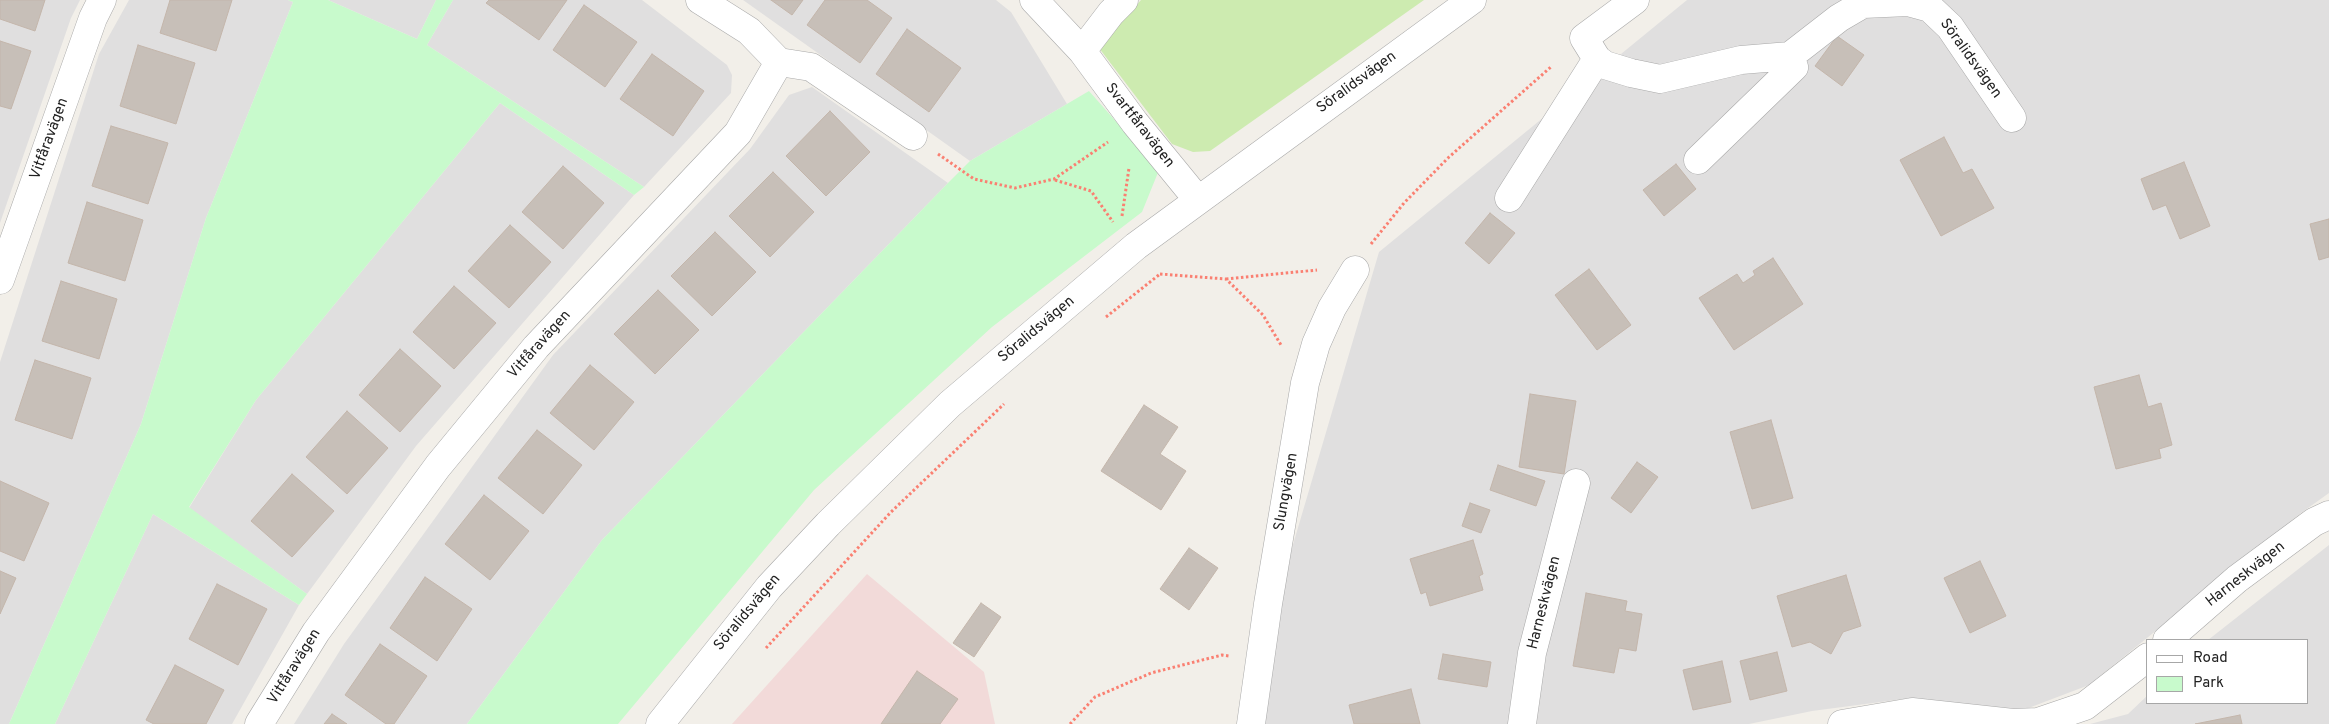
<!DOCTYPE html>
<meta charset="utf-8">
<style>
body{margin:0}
#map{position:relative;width:2329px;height:724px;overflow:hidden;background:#f2efe9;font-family:Overpass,sans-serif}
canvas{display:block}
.legend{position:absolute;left:2146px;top:639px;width:162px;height:65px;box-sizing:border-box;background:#fff;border:1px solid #a7a7a7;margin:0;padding:6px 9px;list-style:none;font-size:15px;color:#222}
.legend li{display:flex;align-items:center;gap:10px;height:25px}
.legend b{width:25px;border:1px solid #a7a7a7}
</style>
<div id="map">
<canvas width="2329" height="724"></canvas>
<ul class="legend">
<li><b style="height:6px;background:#fff"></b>Road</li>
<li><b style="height:14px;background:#c8facc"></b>Park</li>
</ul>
</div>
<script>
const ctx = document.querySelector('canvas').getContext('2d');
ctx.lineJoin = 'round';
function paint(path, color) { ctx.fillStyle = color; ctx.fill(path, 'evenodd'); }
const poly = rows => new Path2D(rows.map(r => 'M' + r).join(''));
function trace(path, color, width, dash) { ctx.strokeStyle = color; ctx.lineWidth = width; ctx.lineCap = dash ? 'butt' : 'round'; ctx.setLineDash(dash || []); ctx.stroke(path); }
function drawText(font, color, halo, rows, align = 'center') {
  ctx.font = font + ' Overpass,sans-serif'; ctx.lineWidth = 5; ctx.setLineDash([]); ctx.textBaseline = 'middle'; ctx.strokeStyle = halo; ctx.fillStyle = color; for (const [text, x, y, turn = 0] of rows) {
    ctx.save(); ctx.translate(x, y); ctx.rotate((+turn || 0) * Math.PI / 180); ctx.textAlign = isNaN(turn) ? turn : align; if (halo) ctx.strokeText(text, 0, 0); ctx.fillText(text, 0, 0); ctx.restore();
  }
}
const residential = poly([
 [0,0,80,0,71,18,0,223],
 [129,0,288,0,293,2,206,218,141,424,9,724,0,724,0,362,99,54],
 [328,0,436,0,417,39],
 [453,0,642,0,727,65,732,75,731,93,644,187,427,45],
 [743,0,996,0,1011,12,1067,104,970,161],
 [1687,0,2329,0,2329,493,2301,513,2089,685,2018,712,1911,698,1812,711,1749,724,1259,724,1275,606,1379,252],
 [812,87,948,183,602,540,467,724,294,724,344,644,553,355,750,149,789,95],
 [500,103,634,195,416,446,307,594,189,508,256,400],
 [153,514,299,605,232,724,55,724],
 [2329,545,2329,724,2090,724,2128,714,2148,695,2148,703,2308,703,2308,640,2208,640]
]);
const commercial = poly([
 [867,574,984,672,995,724,732,724]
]);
const grass = poly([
 [1141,0,1424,0,1210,151,1193,152,1172,144,1099,48]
]);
const park = poly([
 [288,0,328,0,417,39,436,0,453,0,427,45,644,187,634,195,500,103,256,400,189,507,307,594,299,605,153,514,55,724,9,724,141,424,206,218,293,2],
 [1089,91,1159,170,1142,212,992,327,814,490,618,724,467,724,602,540,948,183,970,161]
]);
const building = poly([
 [0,0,45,0,35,31,0,19,0,0],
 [170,0,232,0,216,51,160,33,170,0],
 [489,0,567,0,539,40,486,3,489,0],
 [771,0,803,0,792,15,771,0],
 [825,0,867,0,892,18,860,63,807,25,825,0],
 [584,5,637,42,605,87,553,50,584,5],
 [907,29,961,68,929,112,876,74,907,29],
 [1837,36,1864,55,1842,86,1815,66,1837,36],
 [0,41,31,51,11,109,0,106,0,41],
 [138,45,195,63,176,124,120,106,138,45],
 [652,54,704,91,673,136,620,99,652,54],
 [830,111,870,152,826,196,786,156,830,111],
 [111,126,168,143,148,204,92,186,111,126],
 [1944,137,1963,173,1972,169,1994,208,1941,236,1900,160,1944,137],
 [2184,162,2210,226,2180,239,2166,205,2153,210,2141,179,2184,162],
 [1676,164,1696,189,1664,216,1643,190,1676,164],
 [563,166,604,203,563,249,522,212,563,166],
 [773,172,814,212,770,257,729,216,773,172],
 [87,202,143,220,125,281,68,263,87,202],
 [1490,213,1515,233,1489,264,1465,243,1490,213],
 [2329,219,2329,257,2319,260,2310,224,2329,219],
 [510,225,551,262,509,308,468,271,510,225],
 [715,232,756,272,712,316,671,276,715,232],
 [1773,258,1803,304,1734,350,1699,298,1737,274,1743,283,1755,275,1753,271,1773,258],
 [1589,269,1631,325,1597,350,1555,295,1589,269],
 [61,281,117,299,99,359,42,341,61,281],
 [454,286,496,323,454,369,413,332,454,286],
 [658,290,699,330,655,374,614,334,658,290],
 [400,349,441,386,400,432,359,395,400,349],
 [35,360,91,378,72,439,15,420,35,360],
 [590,365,634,402,594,450,550,413,590,365],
 [2139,375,2148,407,2161,403,2172,445,2159,449,2161,458,2116,469,2094,387,2139,375],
 [1530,394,1576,401,1564,474,1519,467,1530,394],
 [1144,405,1178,427,1160,454,1186,471,1161,510,1101,471,1144,405],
 [347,411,388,448,347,494,306,457,347,411],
 [1771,420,1793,498,1752,509,1730,432,1771,420],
 [537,430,582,465,543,514,498,478,537,430],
 [1637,462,1658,477,1631,513,1611,498,1637,462],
 [1498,465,1545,481,1536,506,1490,490,1498,465],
 [292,474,334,511,292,557,251,521,292,474],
 [0,481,49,503,24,561,0,551,0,481],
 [484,495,529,531,490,580,445,544,484,495],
 [1470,503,1490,510,1481,533,1462,526,1470,503],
 [1473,540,1483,574,1479,576,1483,590,1430,606,1426,592,1421,594,1410,559,1473,540],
 [1189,548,1218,568,1189,610,1160,589,1189,548],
 [1980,561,2006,616,1970,633,1944,578,1980,561],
 [0,571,16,578,0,614,0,571],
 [1846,575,1861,626,1843,632,1831,654,1810,642,1792,647,1777,596,1846,575],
 [425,577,472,609,437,661,390,628,425,577],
 [217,584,267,609,238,665,189,639,217,584],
 [1586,593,1627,601,1625,611,1642,614,1636,651,1619,648,1614,673,1573,666,1586,593],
 [981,603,1001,617,974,657,953,643,981,603],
 [380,644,427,676,394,724,386,724,345,695,380,644],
 [1777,652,1787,691,1750,700,1740,661,1777,652],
 [1443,654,1491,662,1487,687,1438,679,1443,654],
 [1722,661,1731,702,1693,710,1683,670,1722,661],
 [175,665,224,690,206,724,154,724,146,720,175,665],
 [917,671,958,699,940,724,881,724,917,671],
 [1411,689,1420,724,1354,724,1349,705,1411,689],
 [332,714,347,724,324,724,332,714],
 [2240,715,2242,724,2195,724,2240,715]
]);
const path = poly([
 [938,154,974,179,1015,188,1054,179,1108,142],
 [1055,180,1091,191,1113,222],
 [1122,216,1129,168],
 [1371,244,1404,203,1449,157,1552,66],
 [1160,274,1226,279,1263,315,1281,345],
 [1226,279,1317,270],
 [1106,317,1160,274],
 [766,648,891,512,1004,404],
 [1070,724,1095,697,1151,673,1222,655,1229,656]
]);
const minor = poly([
 [1034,0,1082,51,1135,123,1198,200],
 [1635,0,1584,38,1597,59,1605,65,1631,73,1660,79,1741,60,1790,56,1839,18,1863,4,1908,2,1930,8,1950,27,2012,118],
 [1082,51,1111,13,1124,0],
 [779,62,811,67,913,136],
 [1698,160,1794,67,1790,56],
 [1509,198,1597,59],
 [0,280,93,18,102,0],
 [2167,640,2237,579,2314,522,2329,515],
 [259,724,316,632,438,466,536,347,738,133,779,62,749,31,700,0],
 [660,724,769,587,828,524,950,404,1136,246,1472,0],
 [1251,724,1268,604,1305,383,1316,344,1332,308,1355,270],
 [1522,724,1532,653,1576,483],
 [1842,724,1912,712,2013,723,2038,722,2085,706,2148,657]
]);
const streetNames = [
 ["Söralidsvägen",1970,59,54],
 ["Söralidsvägen",1357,83,-36],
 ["Svartfåravägen",1139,126,52],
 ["Vitfåravägen",50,139,-70],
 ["Söralidsvägen",1037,330,-40],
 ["Vitfåravägen",540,345,-48],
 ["Slungvägen",1287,492,-80],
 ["Harneskvägen",2246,575,-38],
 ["Harneskvägen",1545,603,-76],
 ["Söralidsvägen",748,613,-50],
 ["Vitfåravägen",295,667,-58]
];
paint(residential, '#e0dfdf');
paint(commercial, '#f2dad9');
paint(grass, '#cdebb0');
paint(park, '#c8facc');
paint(building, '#c7bfb8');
trace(building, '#c4b6ab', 1);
trace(minor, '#a9a9a9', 29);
trace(path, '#fa8072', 3, [2.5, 2.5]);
trace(minor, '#fff', 28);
drawText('15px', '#222', '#fff', streetNames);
</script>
